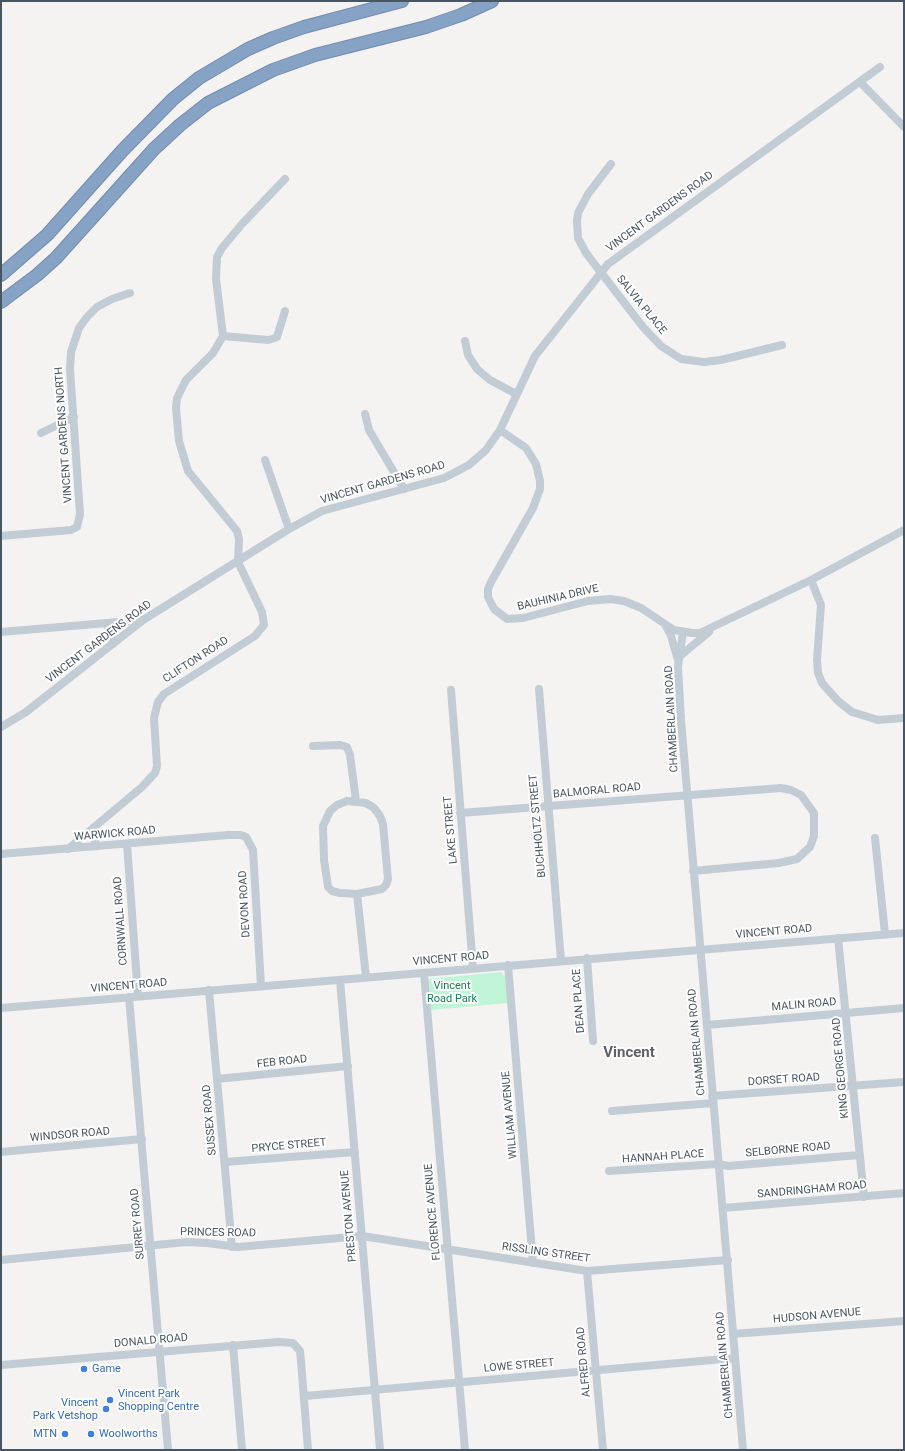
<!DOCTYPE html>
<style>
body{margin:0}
#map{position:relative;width:905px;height:1451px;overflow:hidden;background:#f5f2f2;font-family:Roboto,sans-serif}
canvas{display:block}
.frame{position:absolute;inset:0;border:2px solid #485562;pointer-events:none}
</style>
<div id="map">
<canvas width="905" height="1451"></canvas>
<div class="frame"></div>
</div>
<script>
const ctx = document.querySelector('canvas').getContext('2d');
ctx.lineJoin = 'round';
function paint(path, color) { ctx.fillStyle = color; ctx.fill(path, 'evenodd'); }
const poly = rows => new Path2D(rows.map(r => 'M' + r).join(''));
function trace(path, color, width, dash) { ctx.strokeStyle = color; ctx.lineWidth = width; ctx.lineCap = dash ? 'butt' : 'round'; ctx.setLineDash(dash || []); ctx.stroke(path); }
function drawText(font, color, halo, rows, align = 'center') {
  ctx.font = font + ' Roboto,sans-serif'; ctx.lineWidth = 4; ctx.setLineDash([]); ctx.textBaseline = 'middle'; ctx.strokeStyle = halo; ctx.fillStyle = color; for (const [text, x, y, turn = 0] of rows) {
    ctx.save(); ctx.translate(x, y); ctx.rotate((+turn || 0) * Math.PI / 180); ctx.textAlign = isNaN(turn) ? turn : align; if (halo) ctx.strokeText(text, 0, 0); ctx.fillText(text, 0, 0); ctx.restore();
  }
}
const green = poly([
 [501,972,505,977,508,1003,431,1010,429,979]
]);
const minor = poly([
 [860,82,904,127],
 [611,164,588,194,578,213,577,221,578,238,586,253,643,327,661,346,681,359,704,362,721,360,782,345],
 [223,336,268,340,275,338,277,337,285,311],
 [465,341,468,355,477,369,490,380,516,394],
 [365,414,369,430,404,489],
 [500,430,526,448,536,464,540,481,540,489,533,508,491,582,488,589,488,597,494,609,507,619,523,618,588,601,610,599,624,601,641,608,674,630,692,633,700,633,811,580,904,530],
 [41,433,74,417],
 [265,460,289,529],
 [1,536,71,530,77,527,80,514,70,369,71,352,79,328,87,317,97,307,112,299,130,293],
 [811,580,821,605,817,660,818,673,822,683,838,701,852,712,878,720,904,718],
 [107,623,113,644],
 [666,626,671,636,678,660],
 [1,632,142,620],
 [683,632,678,667,681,720,743,1450],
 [680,656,709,632],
 [539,689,561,961],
 [451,690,473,968],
 [1,727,26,712,143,620,289,529,322,511,444,478,469,465,486,450,500,430,535,356,608,264,880,67],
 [313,746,340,745,347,747,350,755,356,801],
 [347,801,366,803,374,808,380,816,383,824,388,879,386,885,382,889,357,894,340,893,332,891,328,887,324,860,323,826,330,811,337,805,347,801],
 [460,813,781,788,791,790,801,795,814,813,814,836,810,847,797,859,779,863,693,871],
 [94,827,93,837,97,846],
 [875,838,885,934],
 [127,844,138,996],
 [68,849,142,787,155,773,157,766,154,718,158,702,164,694,255,636,264,625,262,612,238,562,239,539,237,531,188,471,179,441,176,408,177,398,186,380,213,353,223,336,216,279,217,257,222,248,242,224,285,179],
 [1,854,228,835,241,835,246,837,253,850,261,986],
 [357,894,366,977],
 [838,938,864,1197],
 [587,958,593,1041],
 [508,965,533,1263],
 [424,973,465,1450],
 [340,980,380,1450],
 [209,990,232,1247],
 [129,997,168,1450],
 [1,1008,904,933],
 [707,1025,904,1008],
 [217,1079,348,1066],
 [712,1096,904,1082],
 [612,1111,713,1103],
 [1,1152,142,1139],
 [225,1162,355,1152],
 [609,1171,718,1164,728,1166,859,1155],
 [723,1208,904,1193],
 [1,1260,187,1242,207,1243,238,1247,362,1236,587,1271,728,1260],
 [587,1271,603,1450],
 [733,1334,904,1321],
 [233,1345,242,1450],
 [1,1365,279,1342,293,1343,300,1351,301,1361,308,1450],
 [305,1396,735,1358]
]);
const highway = poly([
 [1,275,47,235,122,151,173,99,199,78,248,49,273,38,304,27,402,1],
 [1,302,37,275,56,258,154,149,180,125,208,103,273,70,315,55,426,27,461,15,492,1]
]);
const markers = [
 [84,1369,4,"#3f7fe0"],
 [110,1400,4,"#3f7fe0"],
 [106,1409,4,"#3f7fe0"],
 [65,1434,4,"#3f7fe0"],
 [91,1434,4,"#3f7fe0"]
];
const streetNames = [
 ["VINCENT GARDENS ROAD",660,212,-36],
 ["SALVIA PLACE",641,305,51],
 ["VINCENT GARDENS NORTH",64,435,-94],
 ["VINCENT GARDENS ROAD",383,483,-16],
 ["BAUHINIA DRIVE",558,598,-13],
 ["VINCENT GARDENS ROAD",99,642,-37],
 ["CLIFTON ROAD",196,660,-33],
 ["CHAMBERLAIN ROAD",672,719,-93],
 ["BALMORAL ROAD",597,791,-5],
 ["BUCHHOLTZ STREET",538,826,-95],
 ["LAKE STREET",451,830,-95],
 ["WARWICK ROAD",115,834,-5],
 ["DEVON ROAD",245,904,-93],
 ["CORNWALL ROAD",121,921,-94],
 ["VINCENT ROAD",774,932,-5],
 ["VINCENT ROAD",451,959,-5],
 ["VINCENT ROAD",129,986,-5],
 ["DEAN PLACE",579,1001,-94],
 ["MALIN ROAD",804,1005,-5],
 ["CHAMBERLAIN ROAD",697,1042,-95],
 ["FEB ROAD",282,1062,-6],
 ["KING GEORGE ROAD",841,1068,-95],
 ["DORSET ROAD",784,1080,-4],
 ["WILLIAM AVENUE",510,1115,-95],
 ["SUSSEX ROAD",210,1120,-95],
 ["WINDSOR ROAD",70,1135,-5],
 ["PRYCE STREET",289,1146,-5],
 ["SELBORNE ROAD",788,1150,-5],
 ["HANNAH PLACE",663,1157,-4],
 ["SANDRINGHAM ROAD",812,1190,-5],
 ["FLORENCE AVENUE",433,1212,-95],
 ["PRESTON AVENUE",349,1216,-95],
 ["SURREY ROAD",138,1224,-95],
 ["PRINCES ROAD",218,1233,1],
 ["RISSLING STREET",546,1253,8],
 ["HUDSON AVENUE",817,1316,-5],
 ["DONALD ROAD",151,1341,-5],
 ["ALFRED ROAD",584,1362,-95],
 ["CHAMBERLAIN ROAD",725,1365,-95],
 ["LOWE STREET",519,1366,-5]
];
const parkNames = [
 ["Vincent",452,986],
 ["Road Park",452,999]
];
const shopNames = [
 ["Game",92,1369],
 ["Vincent Park",118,1394],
 ["Shopping Centre",118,1407],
 ["Vincent",98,1403,"right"],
 ["Park Vetshop",98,1416,"right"],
 ["MTN",57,1434,"right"],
 ["Woolworths",99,1434]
];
const districtNames = [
 ["Vincent",629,1053]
];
paint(green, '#bff4d6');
trace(highway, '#718db1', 14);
trace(minor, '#c2ccd5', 8);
trace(highway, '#86a2c4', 12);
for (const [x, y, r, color] of markers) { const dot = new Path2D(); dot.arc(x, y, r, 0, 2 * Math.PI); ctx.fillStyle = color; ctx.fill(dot); trace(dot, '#fff', 1.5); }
drawText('11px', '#485562', '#fff', streetNames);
drawText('11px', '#0f8750', '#fff', parkNames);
drawText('11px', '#366cbe', '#fff', shopNames, 'left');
drawText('bold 15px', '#5e6268', '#fff', districtNames);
</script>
